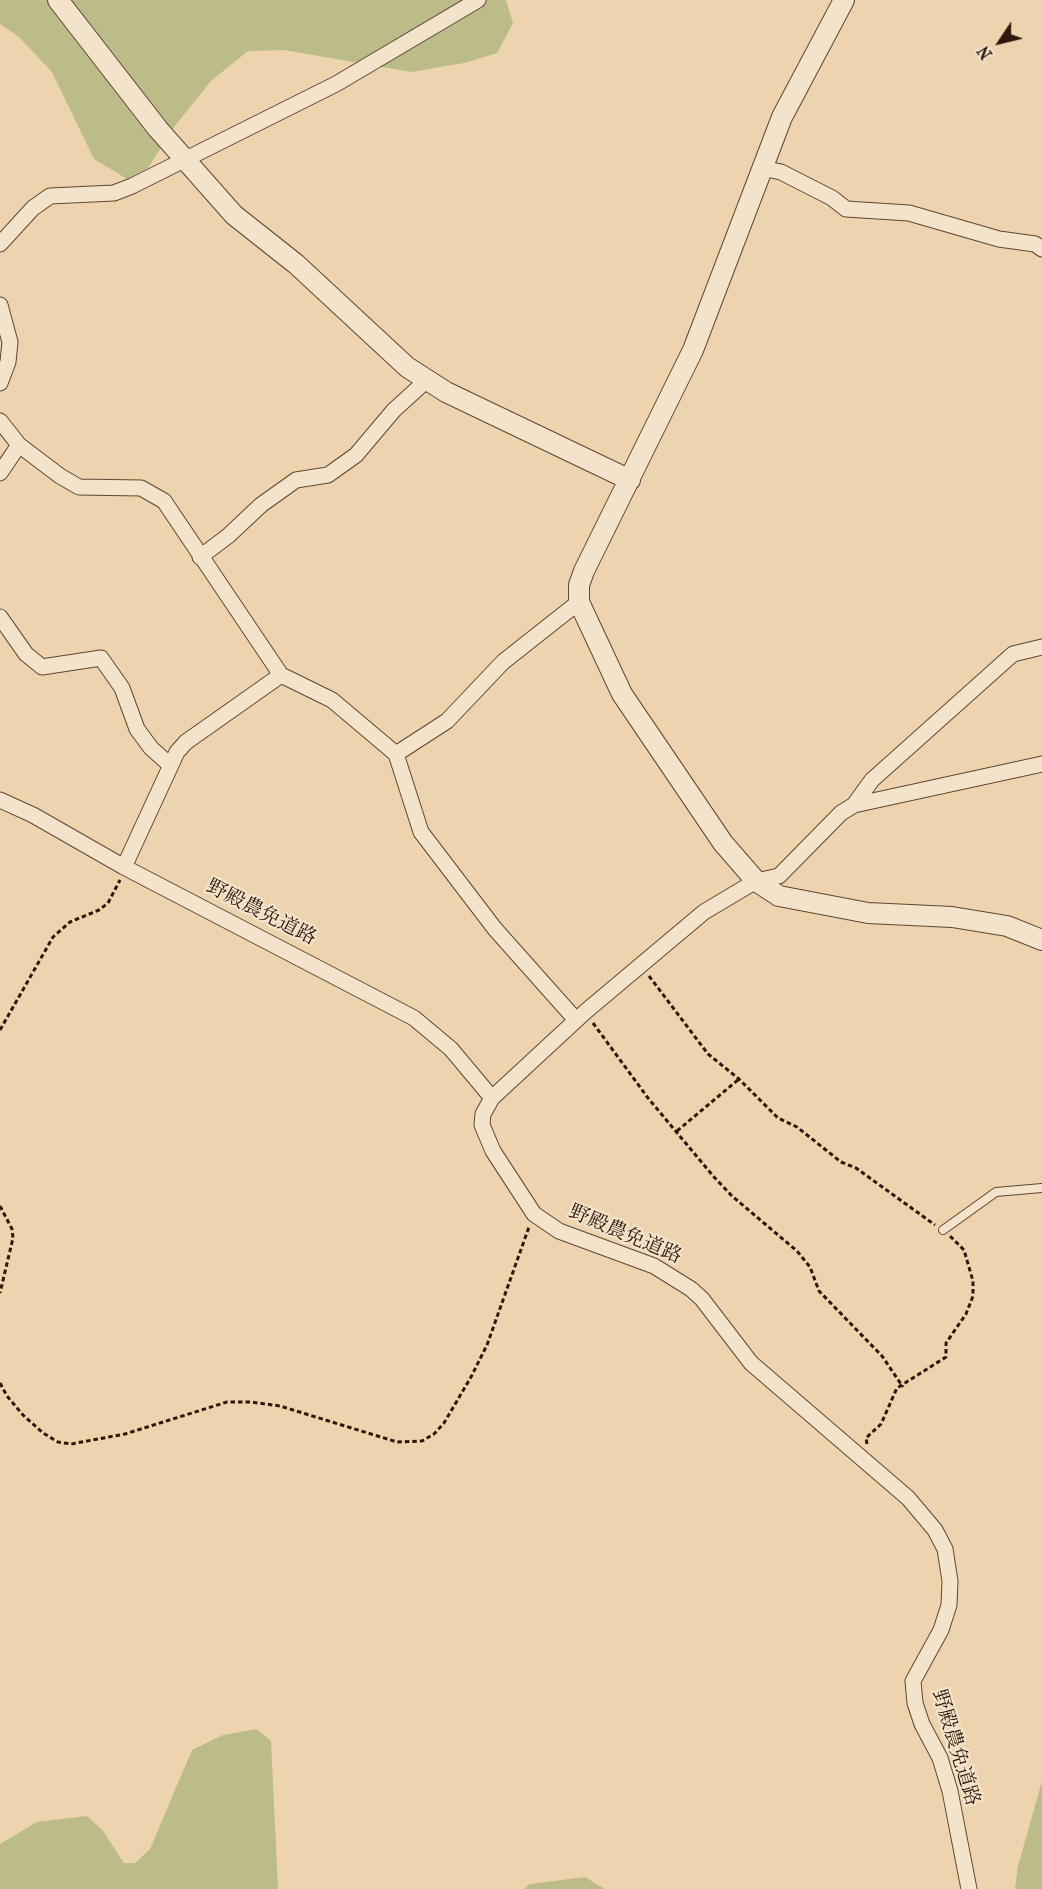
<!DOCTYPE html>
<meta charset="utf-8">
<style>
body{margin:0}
#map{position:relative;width:1042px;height:1889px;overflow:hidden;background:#edd4ae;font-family:"IM FELL French Canon",serif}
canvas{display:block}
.north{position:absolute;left:970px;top:12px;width:60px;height:60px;-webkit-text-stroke:4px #f3e3ca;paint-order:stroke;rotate:235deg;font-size:16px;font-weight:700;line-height:24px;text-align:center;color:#2e170d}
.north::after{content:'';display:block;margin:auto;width:21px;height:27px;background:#2e170d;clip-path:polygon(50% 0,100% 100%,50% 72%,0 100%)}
</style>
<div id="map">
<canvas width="1042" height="1889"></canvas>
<div class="north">N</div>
</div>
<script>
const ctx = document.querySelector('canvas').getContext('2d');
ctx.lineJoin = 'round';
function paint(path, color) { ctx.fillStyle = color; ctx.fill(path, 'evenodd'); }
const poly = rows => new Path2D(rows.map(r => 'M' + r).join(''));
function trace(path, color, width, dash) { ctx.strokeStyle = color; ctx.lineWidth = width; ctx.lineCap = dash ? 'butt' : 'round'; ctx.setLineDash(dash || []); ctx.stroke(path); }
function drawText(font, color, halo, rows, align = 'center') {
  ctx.font = font + ' "IM FELL French Canon","Noto Serif JP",serif'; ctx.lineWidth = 4.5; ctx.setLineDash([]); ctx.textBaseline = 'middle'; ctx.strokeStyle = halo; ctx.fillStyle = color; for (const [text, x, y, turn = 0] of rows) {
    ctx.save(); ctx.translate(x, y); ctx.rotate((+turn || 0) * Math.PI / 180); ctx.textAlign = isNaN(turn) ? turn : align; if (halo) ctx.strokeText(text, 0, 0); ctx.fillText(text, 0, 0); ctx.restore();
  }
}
const green = poly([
 [0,0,506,0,513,23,497,53,464,63,411,72,284,50,248,51,211,81,174,127,148,168,127,179,94,159,52,72,19,37,0,24],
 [257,1729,271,1741,278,1889,0,1889,0,1844,37,1822,87,1816,103,1831,124,1863,135,1863,150,1849,192,1750,223,1735],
 [1042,1781,1042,1889,1015,1889,1018,1866],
 [585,1877,605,1889,524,1889,530,1884]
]);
const path = poly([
 [649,976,708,1054,739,1079,778,1118,797,1127,841,1162,856,1168,935,1225],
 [593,1023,648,1098,714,1177,732,1196,797,1251,810,1267,819,1291,882,1356,903,1387],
 [0,1030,53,937,70,922,99,910,108,903,120,880],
 [677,1131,739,1079],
 [0,1206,12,1229,13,1238,0,1293],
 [0,1383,7,1396,23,1415,43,1433,58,1442,71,1444,125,1434,227,1402,251,1402,280,1406,397,1442,422,1441,434,1434,444,1423,471,1377,487,1345,529,1227],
 [867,1444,866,1438,881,1424,897,1388,946,1357,946,1343,966,1314,973,1296,973,1281,964,1250,950,1236]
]);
const service = poly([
 [943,1230,996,1192,1042,1188]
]);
const minor = poly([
 [762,168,781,172,832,198,846,209,909,213,999,239,1035,244,1042,249],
 [0,244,33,208,50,196,114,193,132,186,336,84,478,0],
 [0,305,10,342,8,362,0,383],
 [0,421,19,445,60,476,79,487,141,488,164,501,281,675,332,700,396,754,421,832,495,929,576,1020],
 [0,473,19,445],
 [200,557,228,536,261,505,296,480,328,475,356,455,394,410,427,380],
 [0,617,26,654,42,667,101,658,122,688,137,729,151,748,170,765],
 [396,754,447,721,503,662,579,602],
 [0,800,33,815,124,867,414,1018,451,1049,492,1098],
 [854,805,872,780,1013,654,1042,647],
 [124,867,177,752,186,742,281,675],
 [969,1889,950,1791,940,1758,922,1724,915,1703,913,1681,941,1630,949,1605,950,1581,945,1549,935,1530,908,1498,751,1363,702,1299,691,1289,654,1266,559,1231,534,1214,493,1151,482,1125,483,1114,492,1098,585,1012,704,912,756,881,779,876,841,813,854,805,1042,764]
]);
const tertiary = poly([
 [58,0,158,129,234,215,296,264,407,367,446,392,630,480],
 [844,0,782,117,693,350,584,571,579,585,579,602,622,694,723,843,756,881,779,896,868,913,952,917,1007,926,1042,940]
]);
const streetNames = [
 ["野殿農免道路",261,913,27],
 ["野殿農免道路",625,1235,23],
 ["野殿農免道路",955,1748,73]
];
paint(green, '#bcbc88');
trace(service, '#5e4635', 10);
trace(minor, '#5e4635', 17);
trace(tertiary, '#5e4635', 22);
trace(path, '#2e170d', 3, [4.5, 3]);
trace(service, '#f3e3ca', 8);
trace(minor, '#f3e3ca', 15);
trace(tertiary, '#f3e3ca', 20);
drawText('20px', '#2e170d', '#f3e3ca', streetNames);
</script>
